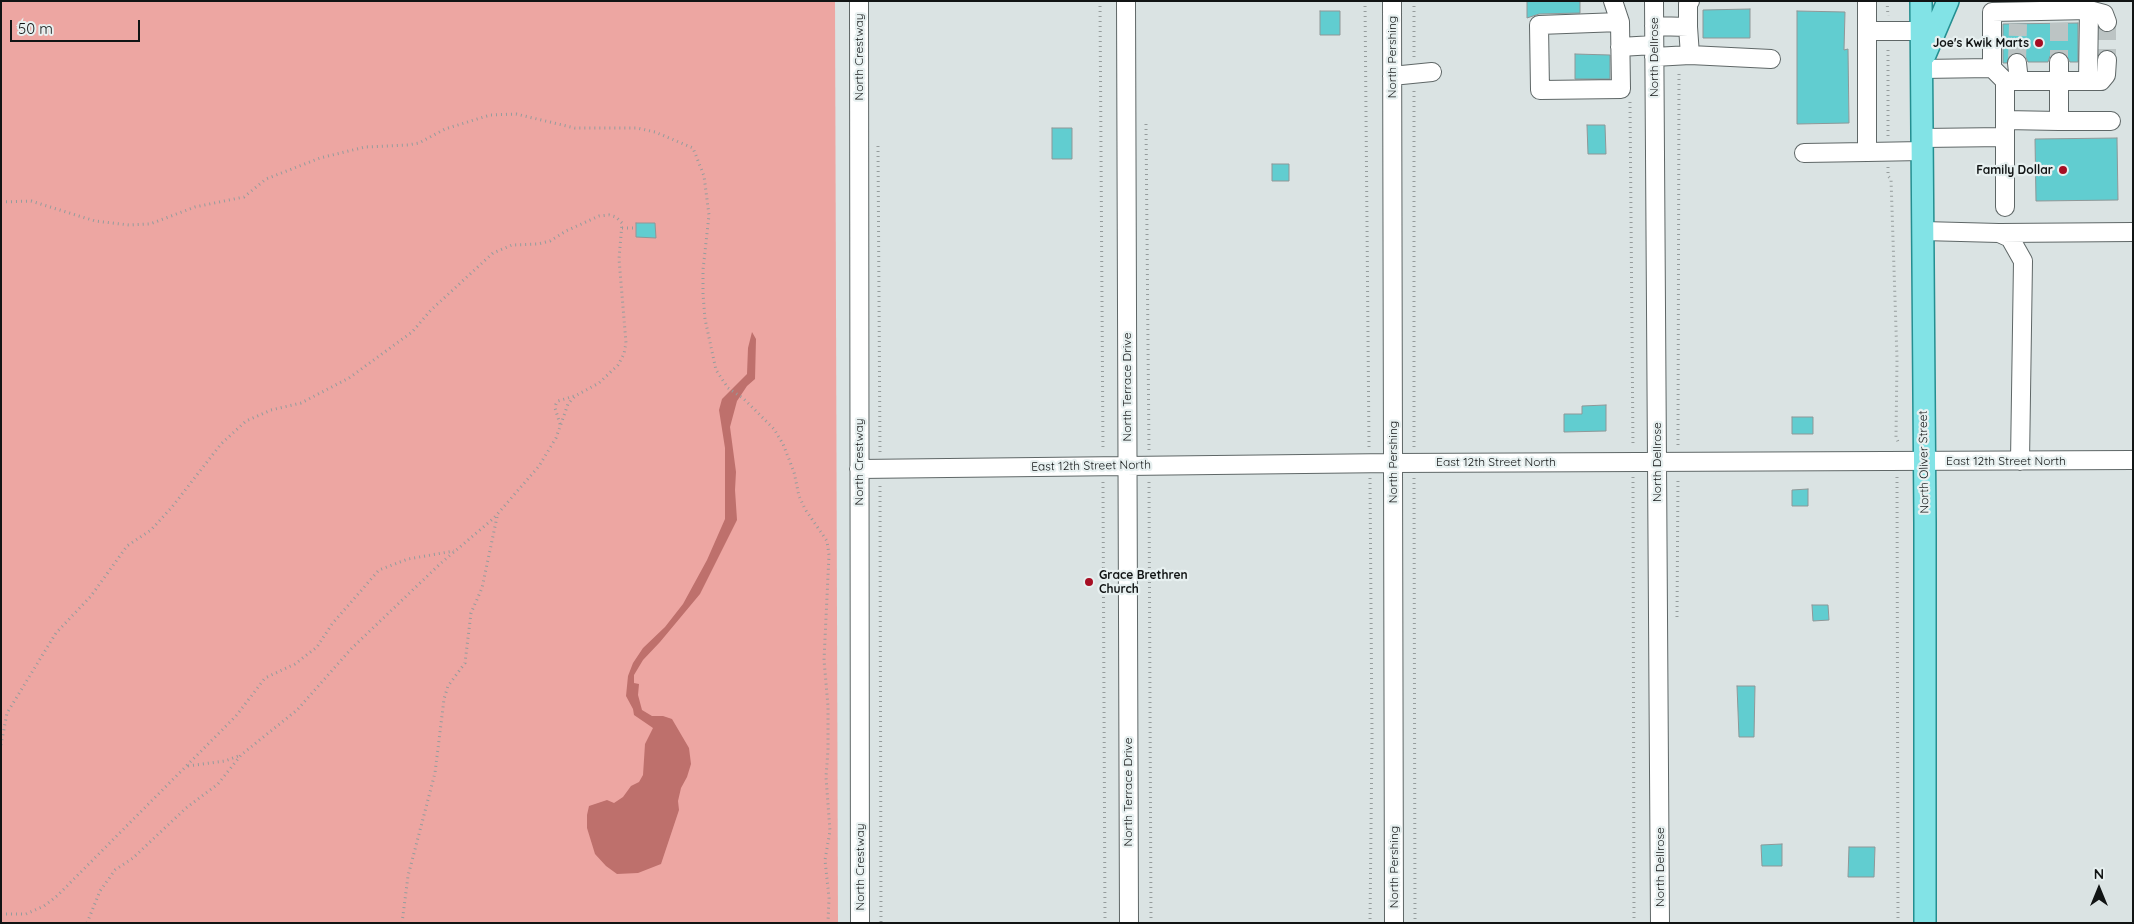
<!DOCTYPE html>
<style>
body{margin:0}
#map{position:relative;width:2134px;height:924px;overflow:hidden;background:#dae3e3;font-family:Quicksand,sans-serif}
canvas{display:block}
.frame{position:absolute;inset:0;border:2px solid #111414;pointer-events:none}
.north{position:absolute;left:2074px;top:864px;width:50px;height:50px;-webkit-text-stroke:4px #e7f0f0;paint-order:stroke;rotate:0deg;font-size:14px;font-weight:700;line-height:20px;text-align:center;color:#111414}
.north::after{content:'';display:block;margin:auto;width:18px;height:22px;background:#111414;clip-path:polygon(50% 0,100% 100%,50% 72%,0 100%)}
.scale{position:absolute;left:10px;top:20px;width:130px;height:22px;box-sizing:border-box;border:2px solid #111414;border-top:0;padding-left:6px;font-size:15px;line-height:18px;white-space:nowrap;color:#111414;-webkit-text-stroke:4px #e7f0f0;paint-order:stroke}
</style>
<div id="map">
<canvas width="2134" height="924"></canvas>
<div class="frame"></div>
<div class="north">N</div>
<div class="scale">50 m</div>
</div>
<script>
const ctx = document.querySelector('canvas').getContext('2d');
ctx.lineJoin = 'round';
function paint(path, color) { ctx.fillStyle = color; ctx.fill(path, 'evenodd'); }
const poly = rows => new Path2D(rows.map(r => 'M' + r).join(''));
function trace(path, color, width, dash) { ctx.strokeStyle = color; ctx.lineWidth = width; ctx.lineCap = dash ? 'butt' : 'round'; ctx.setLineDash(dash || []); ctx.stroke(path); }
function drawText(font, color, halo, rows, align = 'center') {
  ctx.font = font + ' Quicksand,sans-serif'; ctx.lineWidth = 4.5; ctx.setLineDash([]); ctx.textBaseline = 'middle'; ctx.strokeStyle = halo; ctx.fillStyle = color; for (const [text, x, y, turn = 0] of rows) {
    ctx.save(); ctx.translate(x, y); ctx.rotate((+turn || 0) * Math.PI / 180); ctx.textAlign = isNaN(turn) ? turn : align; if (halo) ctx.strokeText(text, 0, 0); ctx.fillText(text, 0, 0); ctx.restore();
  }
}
const green = poly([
 [1,1,835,1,838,923,1,923]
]);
const water = poly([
 [752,332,756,339,755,379,747,386,737,401,730,427,736,472,735,490,737,520,700,594,660,642,643,660,634,675,634,683,639,684,638,695,642,710,652,716,663,716,672,719,689,748,691,764,687,777,681,788,678,801,679,810,661,864,638,873,617,874,606,866,595,854,587,828,587,815,589,806,607,800,614,803,623,797,631,786,639,782,643,775,645,744,653,728,634,715,633,709,626,696,628,676,633,663,643,648,665,627,683,604,707,560,725,519,725,448,719,410,722,399,747,374,748,348]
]);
const building = poly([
 [1527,1,1580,1,1580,13,1539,14,1527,18,1527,1],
 [1750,9,1750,38,1703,38,1703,10,1750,9],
 [1320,11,1340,11,1340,35,1320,35,1320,11],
 [1797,11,1845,12,1844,50,1848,49,1849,123,1797,124,1797,11],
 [2078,23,2078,62,2070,62,2065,53,2059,51,2050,56,2048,62,2028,62,2025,56,2016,52,2010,55,2007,63,2003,63,2003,24,2078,23],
 [1575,54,1610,55,1610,79,1575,79,1575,54],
 [1587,125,1605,125,1606,154,1588,154,1587,125],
 [1052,128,1072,128,1072,159,1052,159,1052,128],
 [2117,138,2118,200,2036,201,2035,139,2117,138],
 [1272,164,1289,164,1289,181,1272,181,1272,164],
 [636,223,655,223,656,238,636,237,636,223],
 [1606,405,1606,431,1564,432,1564,414,1582,414,1582,406,1606,405],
 [1792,417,1813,417,1813,434,1792,434,1792,417],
 [1808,489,1808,506,1792,506,1792,490,1808,489],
 [1812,605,1828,605,1829,620,1813,621,1812,605],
 [1737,686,1755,686,1754,737,1739,737,1737,686],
 [1782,844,1782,866,1762,866,1761,845,1782,844],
 [1849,847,1875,847,1874,877,1848,877,1849,847]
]);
const minorTunnel = poly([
 [2107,22,2107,60],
 [2059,23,2059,62],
 [2017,63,2018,24]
]);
const path = poly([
 [1100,1,1103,451],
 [1365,1,1369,447],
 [1414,1,1414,57],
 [1887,1,1888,16],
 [1414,91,1414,447],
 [1630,102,1633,446],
 [1146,124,1149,451],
 [1888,136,1888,47],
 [878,146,880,452],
 [1888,167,1888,176,1891,179,1897,359,1896,437,1899,444],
 [1,202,31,201,95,221,129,225,150,224,195,207,244,197,266,179,320,158,365,147,408,145,419,143,445,129,490,115,516,114,575,128,637,128,655,132,693,148,704,176,709,215,703,270,703,294,705,319,716,370,728,388,744,399,774,429,783,444,794,472,799,496,805,509,827,541,829,555,824,660,828,706,828,750,826,777,830,831,825,860,829,898,828,923],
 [622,228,637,228],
 [560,424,555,408,556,404,558,401,574,396],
 [1678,445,1679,71],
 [1633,477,1634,923],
 [1897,477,1898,923],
 [1370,478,1372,737,1370,923],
 [1414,478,1415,923],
 [1103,482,1105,923],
 [1149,482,1151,923],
 [880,486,881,923],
 [1677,617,1678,478],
 [1,745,7,713,56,633,91,596,127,546,151,530,172,507,221,444,246,421,271,410,301,403,349,378,412,332,431,310,493,253,512,245,538,244,550,241,566,231,599,216,609,215,616,217,622,223,619,259,626,343,624,354,618,365,599,383,575,396,568,404,556,438,539,466,494,518,441,563,352,648,297,710,241,755,218,784,186,808,133,858,115,870,100,891,87,923],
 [188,766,225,761,241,755],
 [1,914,26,914,44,906,57,896,236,716,265,678,295,664,317,647,332,624,379,570,408,559,454,551],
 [402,923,408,876,435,773,444,699,448,686,465,663,471,613,482,588,497,517]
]);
const minor = poly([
 [859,1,860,923],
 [1126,1,1129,923],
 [1392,1,1394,923],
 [1613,1,1620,22,1621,89,1540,90,1539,25,1620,22],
 [1654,1,1660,923],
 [1867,1,1867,31,1921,31],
 [2089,10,2104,14,2107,22],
 [1654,26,1688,27,1688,4,1690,1],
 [1867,31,1867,152,1922,151],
 [1620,47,1654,45],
 [1690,55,1771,59],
 [1654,57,1690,55,1688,27],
 [2017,63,2019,81],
 [1921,69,1992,68],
 [1392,76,1432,72],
 [2088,81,2101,81,2106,75,2107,60],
 [2005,120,2059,121,2059,62],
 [2059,121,2111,121],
 [2005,137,2005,207],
 [1922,138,2005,137,2005,81,2088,81,2089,10,1992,12,1992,68,2005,81],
 [1804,153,1867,152],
 [1923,231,1999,233,2010,238,2023,261,2020,461],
 [2000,233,2133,232],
 [859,469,1393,463,2133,460]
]);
const major = poly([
 [1921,1,1925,523,1925,923],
 [1925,55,1948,1]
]);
const markers = [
 [2039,43,5,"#a60e23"],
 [2063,170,5,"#a60e23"],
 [1089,582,5,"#a60e23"]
];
const poiNames = [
 ["Joe's Kwik Marts",2029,43],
 ["Family Dollar",2053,170],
 ["Grace Brethren",1099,575,"left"],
 ["Church",1099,589,"left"]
];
const streetNames = [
 ["North Crestway",859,57,-90],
 ["North Pershing",1392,57,-90],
 ["North Dellrose",1654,57,-90],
 ["North Terrace Drive",1127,387,-90],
 ["East 12th Street North",2006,461],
 ["North Crestway",859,462,-90],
 ["North Pershing",1393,462,-90],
 ["East 12th Street North",1496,462],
 ["North Dellrose",1657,462,-90],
 ["North Oliver Street",1924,462,-91],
 ["East 12th Street North",1091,466,-1],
 ["North Terrace Drive",1128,792,-90],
 ["North Crestway",860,867,-90],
 ["North Pershing",1394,867,-90],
 ["North Dellrose",1660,867,-90]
];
paint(green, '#eda6a2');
paint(water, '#be706c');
paint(building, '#61cdd0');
trace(building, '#8f9797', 1);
trace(minorTunnel, '#bcc4c4', 18, [18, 9]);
trace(minor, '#5f6767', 20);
trace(major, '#248f91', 24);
trace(path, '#959c9c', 3, [1, 4]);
trace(minor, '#fff', 18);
trace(major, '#82e3e6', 21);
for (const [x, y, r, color] of markers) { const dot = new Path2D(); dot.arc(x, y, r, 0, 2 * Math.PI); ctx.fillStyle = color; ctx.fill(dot); trace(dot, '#e7f0f0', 2); }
drawText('bold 12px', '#111414', '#e7f0f0', poiNames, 'right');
drawText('12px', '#111414', '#e7f0f0', streetNames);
</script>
